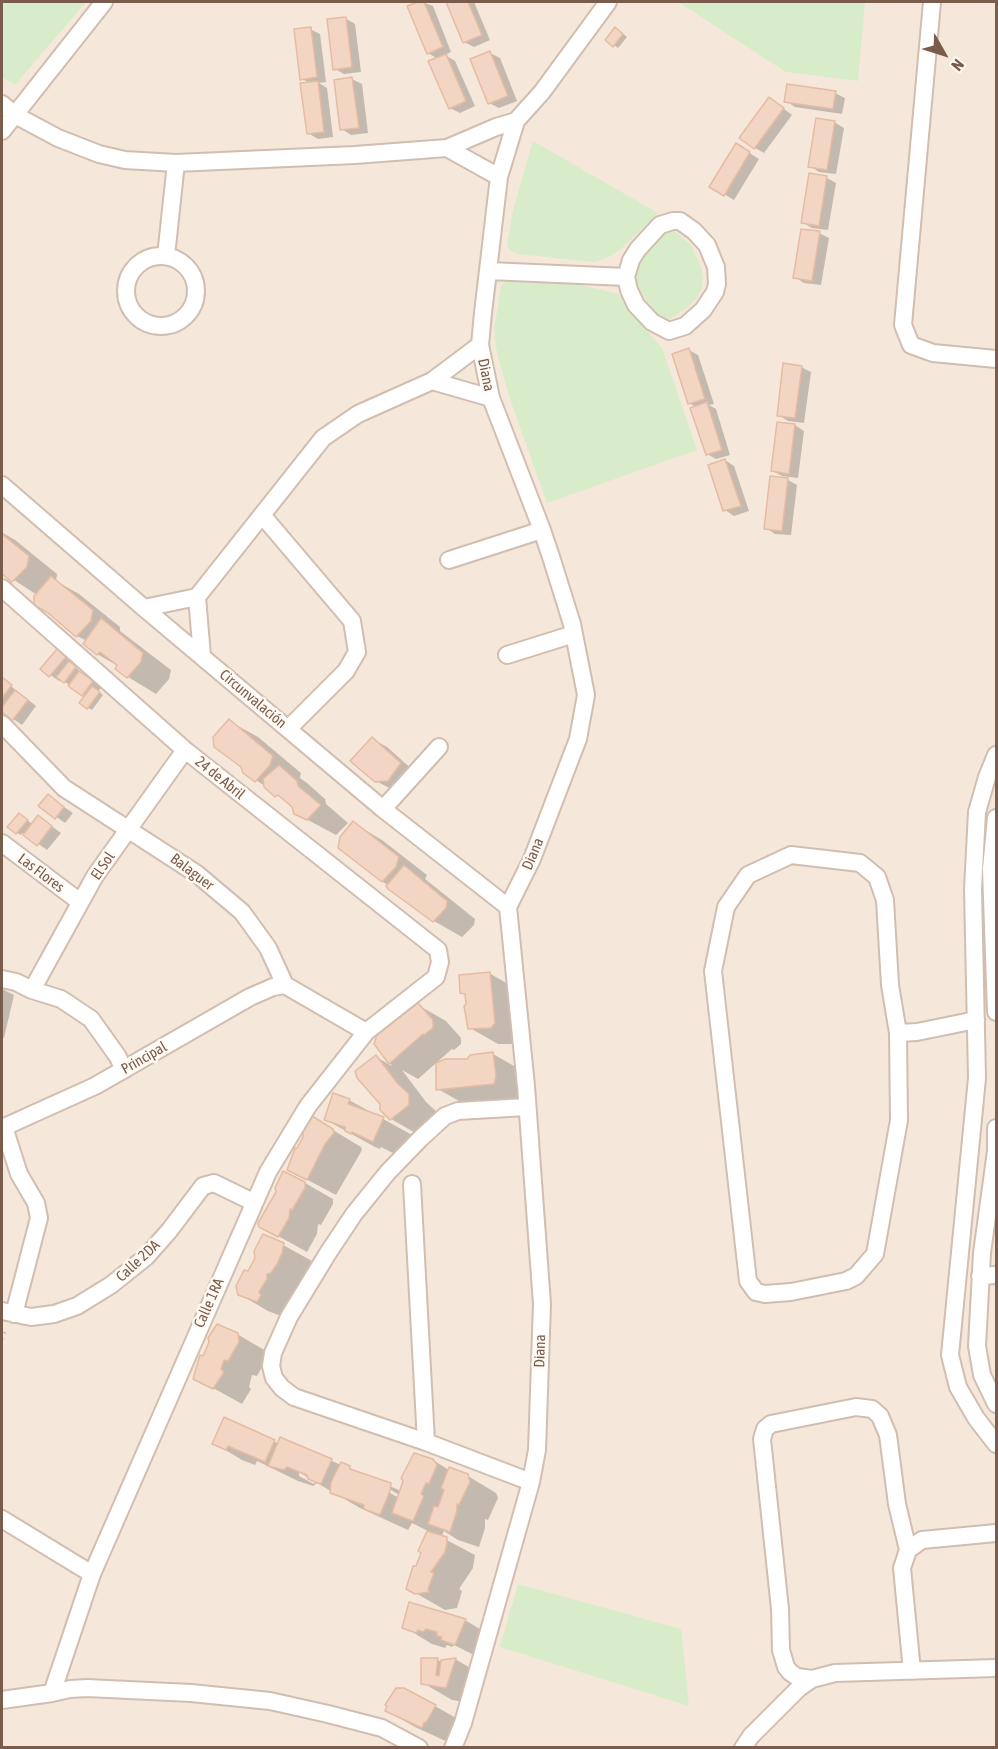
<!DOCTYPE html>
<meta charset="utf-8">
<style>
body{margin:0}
#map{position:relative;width:998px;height:1749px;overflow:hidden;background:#fdf6ec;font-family:"Asap Condensed",sans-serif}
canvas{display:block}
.frame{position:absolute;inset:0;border:3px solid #7a5c4d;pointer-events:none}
.north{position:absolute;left:914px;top:24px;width:60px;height:60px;-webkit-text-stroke:4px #fffaf3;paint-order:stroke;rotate:129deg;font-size:16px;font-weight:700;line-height:24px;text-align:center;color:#7a5c4d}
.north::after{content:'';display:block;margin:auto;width:21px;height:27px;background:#7a5c4d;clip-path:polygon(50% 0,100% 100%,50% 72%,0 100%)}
</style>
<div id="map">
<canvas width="998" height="1749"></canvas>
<div class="frame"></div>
<div class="north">N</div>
</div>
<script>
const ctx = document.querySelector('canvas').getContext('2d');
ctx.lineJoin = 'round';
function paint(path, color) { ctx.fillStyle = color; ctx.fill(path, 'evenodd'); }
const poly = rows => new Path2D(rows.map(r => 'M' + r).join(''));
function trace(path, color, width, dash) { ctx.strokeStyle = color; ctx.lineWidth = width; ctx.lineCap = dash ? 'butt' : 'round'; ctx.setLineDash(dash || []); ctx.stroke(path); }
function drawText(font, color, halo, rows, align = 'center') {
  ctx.font = font + ' "Asap Condensed",sans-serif'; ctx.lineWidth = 5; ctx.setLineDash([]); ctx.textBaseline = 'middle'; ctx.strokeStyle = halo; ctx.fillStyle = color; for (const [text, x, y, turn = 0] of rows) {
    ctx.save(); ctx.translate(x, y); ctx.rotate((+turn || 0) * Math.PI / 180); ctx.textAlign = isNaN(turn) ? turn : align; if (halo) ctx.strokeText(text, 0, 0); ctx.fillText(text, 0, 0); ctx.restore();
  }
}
const residential = poly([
 [2,2,996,2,996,1747,2,1748]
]);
const green = poly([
 [2,2,86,2,15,85,2,77],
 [678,2,865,2,858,81,786,72],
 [533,141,658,213,621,249,607,258,594,262,517,254,510,250,507,246,513,210],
 [670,231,677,233,691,245,701,267,703,278,702,287,697,298,687,308,670,319,658,315,640,292,636,282,639,262,645,252,664,234],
 [506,280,572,283,619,294,636,318,662,348,697,450,547,503,510,399,497,353,494,330,501,287],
 [518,1584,681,1629,689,1706,500,1647]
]);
const shadow = poly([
 [422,2,433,6,451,52,445,55,455,61,475,106,460,113,450,108,438,59,428,53,409,7],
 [448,2,474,2,490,40,474,47,464,42],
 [345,18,355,24,361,72,344,74,335,69],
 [310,29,320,34,326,82,319,83,327,88,333,137,318,139,308,133,310,83,302,79],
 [620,31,627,37,618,48,614,45],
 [490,53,500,58,517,101,499,108,489,103],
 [352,79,362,84,368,133,351,135,342,129],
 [835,93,845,98,842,114,795,107,786,101],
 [779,105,792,115,764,153,755,148],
 [834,122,844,128,836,174,819,172,810,166],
 [737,145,759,159,734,200,711,186],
 [810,175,827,178,836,183,828,230,812,228,802,222],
 [819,233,829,238,821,285,804,283,795,277],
 [689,350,698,355,714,404,709,405,716,409,730,455,716,459,707,454,696,407,689,403],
 [801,367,811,372,804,423,788,421,779,415],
 [795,425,804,431,798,478,782,476,773,471],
 [725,460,734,466,749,511,734,516,725,510],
 [772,478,788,480,797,485,791,535,775,534,766,528],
 [2,529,3,533,15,540,57,574,56,581,79,594,120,627,120,631,171,670,169,679,156,694,128,677,117,668,118,666,97,654,87,641,77,636,50,612,37,595,2,572],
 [57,651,75,663,73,665,79,670,78,672,102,687,98,691,103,695,92,710,88,708,86,697,61,679,59,681,42,669],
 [2,679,36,706,22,725,2,711,3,707,2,705],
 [229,721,258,737,301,773,300,778,307,783,325,799,326,804,348,823,336,835,295,813,292,805,256,780],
 [372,739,387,747,415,772,391,789,376,781],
 [48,796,73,813,65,823,41,806],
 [24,817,33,825,39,817,61,833,47,850,23,833,21,835,17,833],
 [353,823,382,840,427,875,425,879,475,919,474,925,462,937,434,921,382,881],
 [489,973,518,990,520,1044,498,1044,470,1028,467,995,461,992],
 [2,989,14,995,4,1038,2,1037],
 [418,1005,446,1021,461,1038,461,1044,454,1050,452,1049,418,1079,402,1070,426,1102,437,1112,419,1135,391,1119,376,1057,392,1066,376,1044],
 [493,1054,521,1070,522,1100,466,1105,438,1089,468,1060],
 [349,1100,412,1135,401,1157,381,1147,380,1149,375,1147,326,1120],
 [313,1118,361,1147,362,1150,336,1195,289,1170],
 [305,1183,333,1199,333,1204,321,1225,318,1224,317,1234,307,1252,260,1226,278,1193],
 [283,1245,312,1261,310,1270,300,1289,295,1290,295,1296,286,1318,268,1311,239,1294,248,1274],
 [237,1334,266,1351,267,1358,257,1376,252,1375,249,1387,251,1389,242,1404,195,1378,204,1357],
 [224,1419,279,1444,281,1439,401,1491,433,1460,449,1470,468,1476,496,1493,498,1498,488,1520,485,1519,485,1528,479,1547,458,1540,444,1531,441,1537,475,1555,473,1568,459,1589,462,1591,457,1608,445,1610,407,1588,423,1552,420,1550,428,1531,412,1523,408,1530,360,1508,317,1483,313,1486,298,1481,257,1461,255,1465,242,1460,214,1443],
 [299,1472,315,1482,314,1484,299,1476],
 [385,1486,399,1495,399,1498,383,1489],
 [465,1620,493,1637,484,1660,454,1645,452,1647,447,1645,445,1648,432,1644,404,1627],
 [422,1659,438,1660,442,1663,455,1659,484,1676,475,1704,452,1700,423,1683],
 [435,1706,463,1722,450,1743,415,1727,387,1711]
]);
const building = poly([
 [418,2,424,2,443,47,427,54,407,6,418,2],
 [446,2,468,2,482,35,463,43,446,2],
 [346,17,352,67,333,70,327,19,346,17],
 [311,27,317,77,300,80,294,29,311,27],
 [615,27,623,34,613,47,605,40,615,27],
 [490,51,508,96,488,104,470,59,490,51],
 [446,54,466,101,449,109,428,61,446,54],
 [352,77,359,128,340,130,334,80,352,77],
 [318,81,324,132,307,134,300,83,318,81],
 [787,84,836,91,833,109,784,102,787,84],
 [769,97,784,108,754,149,739,138,769,97],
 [816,118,835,121,827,170,808,167,816,118],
 [736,143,750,152,724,196,709,187,736,143],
 [809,173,827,176,819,226,801,223,809,173],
 [801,229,820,231,812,281,793,278,801,229],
 [689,348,705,399,688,404,672,354,689,348],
 [783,363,802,366,795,418,777,416,783,363],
 [707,402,722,450,706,455,690,408,707,402],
 [777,422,795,424,789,474,771,471,777,422],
 [725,459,741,506,723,511,708,465,725,459],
 [770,476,788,478,782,531,764,529,770,476],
 [2,534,29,556,27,567,12,582,2,574,2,534],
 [51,576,93,610,91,621,76,637,47,612,34,605,34,596,51,576],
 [101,618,143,653,141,662,127,678,115,669,117,665,100,652,97,655,83,644,101,618],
 [57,649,66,657,49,677,40,669,57,649],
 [69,661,76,667,64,683,56,677,69,661],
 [79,671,93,681,82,696,68,686,79,671],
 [2,677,12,685,2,698,2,677],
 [92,686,100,692,87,709,79,703,92,686],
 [15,690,28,700,12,721,2,712,2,707,15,690],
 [229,719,273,756,270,765,255,782,243,773,241,767,214,747,213,737,229,719],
 [372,737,401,763,388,781,375,782,350,761,372,737],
 [279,765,297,781,298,786,321,805,307,820,294,814,292,807,278,795,275,797,264,787,263,779,279,765],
 [48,794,64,807,55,819,38,806,48,794],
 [19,813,28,820,16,834,7,827,19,813],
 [38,815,52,826,37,846,23,835,38,815],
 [353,821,399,857,396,867,382,882,338,848,340,837,353,821],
 [404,865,447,901,446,908,433,922,388,889,386,886,404,865],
 [490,972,495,1023,491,1028,468,1029,464,1006,466,1004,465,994,460,993,459,975,490,972],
 [418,1003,433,1020,433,1028,424,1035,423,1034,389,1064,374,1044,377,1035,418,1003],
 [493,1052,496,1076,494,1084,436,1090,436,1063,445,1059,467,1059,470,1055,493,1052],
 [376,1055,398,1084,409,1094,409,1105,390,1120,380,1110,380,1104,357,1078,355,1071,376,1055],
 [333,1093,350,1099,348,1104,384,1117,373,1142,352,1132,351,1134,345,1131,345,1127,324,1120,333,1093],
 [312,1116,333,1129,334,1133,325,1144,307,1180,287,1170,295,1148,297,1148,303,1137,303,1132,312,1116],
 [283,1171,305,1182,305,1188,292,1210,290,1209,289,1218,278,1237,259,1227,258,1223,276,1192,275,1188,283,1171],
 [263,1234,284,1243,282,1253,277,1264,271,1273,267,1274,267,1279,259,1292,261,1295,257,1302,238,1295,236,1286,244,1270,248,1271,255,1258,254,1251,263,1234],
 [217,1324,238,1333,239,1342,228,1361,224,1360,221,1369,224,1372,213,1389,193,1379,200,1355,203,1356,209,1342,208,1338,217,1324],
 [224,1417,275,1440,265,1462,228,1446,226,1450,212,1444,224,1417],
 [280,1437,332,1459,321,1484,308,1479,307,1475,287,1467,284,1470,268,1466,280,1437],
 [414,1453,433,1459,437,1465,429,1484,426,1483,421,1494,424,1496,413,1521,392,1513,403,1481,401,1478,414,1453],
 [341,1462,350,1466,350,1469,391,1483,390,1491,380,1515,364,1509,364,1505,330,1493,331,1482,341,1462],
 [449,1467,468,1474,470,1482,459,1505,457,1504,457,1511,450,1532,428,1524,434,1506,438,1507,444,1490,441,1488,449,1467],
 [427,1531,447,1537,447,1543,445,1552,431,1572,434,1573,428,1589,430,1592,415,1594,406,1589,413,1566,416,1566,421,1553,418,1551,427,1531],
 [409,1602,466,1619,455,1645,441,1640,442,1637,437,1636,437,1632,426,1629,423,1632,418,1630,416,1633,402,1628,409,1602],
 [421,1658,438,1658,436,1675,439,1676,441,1660,456,1658,446,1688,421,1684,421,1658],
 [396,1688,404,1688,436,1705,426,1723,424,1722,422,1728,385,1711,387,1706,385,1705,396,1688]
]);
const path = poly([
 [2,1339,6,1329]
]);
const minor = poly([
 [932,2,903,325,911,345,933,353,996,359],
 [2,104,15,115,58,138,99,154,125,160,176,163,355,155,447,148,496,127,516,121],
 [2,131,104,2],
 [447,148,499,177],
 [673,221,680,221,694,231,707,245,716,267,717,284,715,292,703,310,685,326,669,331,652,322,636,305,629,290,626,277,631,260,638,249,660,225,673,221],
 [166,256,176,163],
 '126 291a35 35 0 1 1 70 0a35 35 0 1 1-70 0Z',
 [489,271,626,277],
 [432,381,491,398],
 [2,485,144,608,383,809,508,907],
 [262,515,352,621,357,652,346,671,288,729],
 [449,560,542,530],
 [2,588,185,750,438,950,440,962,436,977,366,1032,308,1106,268,1172,92,1574,52,1693],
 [197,597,202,656],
 [144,608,197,597,323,438,358,414,432,381,480,345],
 [507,655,574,634],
 [2,724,64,788,197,874,242,912,268,948,285,985,366,1032],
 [996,755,987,777,977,812,973,889,977,1078,950,1355,958,1387,976,1418,996,1444],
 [383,809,439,747],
 [996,818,991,869,996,1012],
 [2,843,80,902],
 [2,979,16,982,32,990,61,999,91,1019,118,1057,124,1070],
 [32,990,95,876,185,750],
 [898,1033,899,1120,875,1254,856,1276,846,1281,791,1292,765,1294,756,1292,748,1281,713,971,726,907,748,875,791,855,860,863,877,877,885,900,890,985,898,1033,917,1032,976,1020],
 [526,1107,458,1111,445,1116,421,1138,388,1172,354,1214,328,1253,289,1317,273,1353,271,1366,274,1378,282,1388,294,1397,426,1442,531,1482],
 [4,1127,19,1174,36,1203,39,1218,14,1314],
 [2,1128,95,1086,250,997,273,987,285,985],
 [996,1128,996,1151,982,1253,977,1346,982,1375,996,1404],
 [412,1184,426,1442],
 [980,1276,996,1275],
 [2,1311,31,1317,54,1314,77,1306,111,1285,146,1257,169,1231,203,1186,214,1183,253,1202],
 [2,1519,92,1574],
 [912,1671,902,1568,908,1550,922,1540,996,1533],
 [812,1679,797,1677,790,1672,786,1667,781,1650,780,1609,762,1439,765,1429,771,1424,856,1407,872,1409,880,1416,888,1435,897,1504,908,1550],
 [2,1700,52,1693,70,1689,87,1688,191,1693,270,1701,328,1714,382,1728,419,1748],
 [453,1748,463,1723,531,1482,537,1450,542,1304,526,1086,508,907,532,859,578,739,586,695,572,624,552,560,542,530,491,398,480,345,483,313,499,177,516,121,542,92,608,2],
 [743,1748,751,1736,799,1688,812,1679,835,1673,996,1668]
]);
const streetNames = [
 ["Diana",486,375,78],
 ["Circunvalación",253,699,40],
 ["24 de Abril",220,778,39],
 ["Diana",533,854,-67],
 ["El Sol",103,866,-56],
 ["Balaguer",192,872,37],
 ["Las Flores",41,873,37],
 ["Principal",144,1058,-30],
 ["Calle 2DA",138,1261,-43],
 ["Calle 1RA",209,1303,-66],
 ["Diana",540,1351,-88]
];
paint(residential, '#f5e8da');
paint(green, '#d8ecc9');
paint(shadow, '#0003');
paint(building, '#f3d5c3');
trace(building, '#e6bba3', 1.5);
trace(minor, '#d1beb0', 20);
trace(path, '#d9b8a5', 3, [1.5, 4.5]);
trace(minor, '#fff', 16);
drawText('15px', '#7a5c4d', '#fffaf3', streetNames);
</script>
